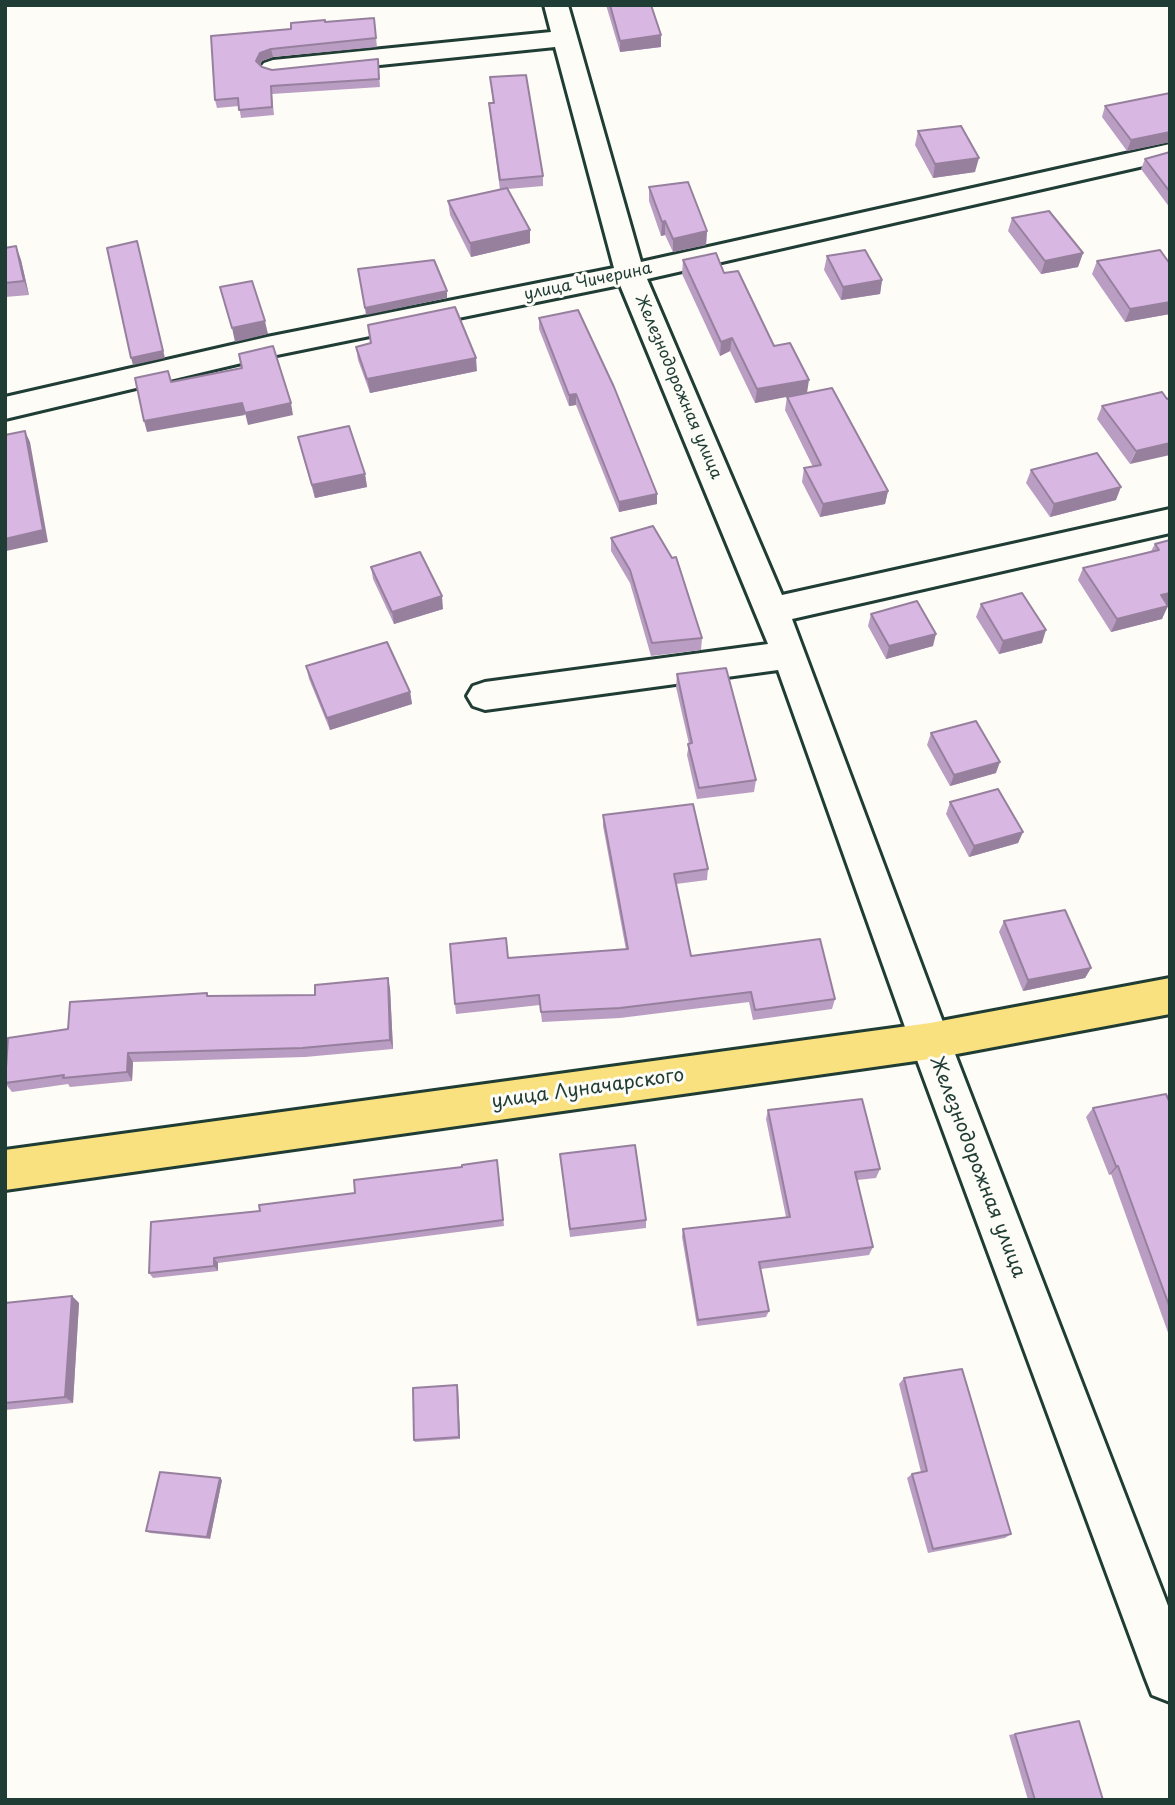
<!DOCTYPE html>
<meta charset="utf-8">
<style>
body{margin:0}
#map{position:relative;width:1175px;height:1805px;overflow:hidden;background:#fdfcf7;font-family:"Playpen Sans",sans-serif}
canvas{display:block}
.frame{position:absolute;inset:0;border:7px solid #1f3d34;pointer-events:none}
</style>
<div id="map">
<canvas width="1175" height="1805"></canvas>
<div class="frame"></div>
</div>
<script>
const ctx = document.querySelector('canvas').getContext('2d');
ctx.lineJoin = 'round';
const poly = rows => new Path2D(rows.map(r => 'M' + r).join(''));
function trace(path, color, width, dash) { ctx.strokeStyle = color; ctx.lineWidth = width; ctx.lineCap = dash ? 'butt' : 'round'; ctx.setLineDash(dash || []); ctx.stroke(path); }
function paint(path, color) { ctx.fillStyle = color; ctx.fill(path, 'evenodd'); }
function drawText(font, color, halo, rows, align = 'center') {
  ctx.font = font + ' "Playpen Sans",sans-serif'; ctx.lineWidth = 6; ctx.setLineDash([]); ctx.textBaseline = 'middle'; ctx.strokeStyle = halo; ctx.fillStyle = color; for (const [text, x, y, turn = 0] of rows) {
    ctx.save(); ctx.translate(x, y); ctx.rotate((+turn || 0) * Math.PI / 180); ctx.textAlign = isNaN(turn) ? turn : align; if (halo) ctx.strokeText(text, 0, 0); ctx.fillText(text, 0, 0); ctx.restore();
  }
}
const minor = poly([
 [544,5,568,5,641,262,1170,144,1170,160,647,279,782,595,1170,509,1170,533,792,619,950,1041,1170,1611,1170,1702,1152,1695,1145,1677,910,1041,778,670,485,710,473,706,467,696,473,686,485,682,768,644,620,285,267,357,5,419,5,397,267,337,614,268,555,47,273,76,264,73,260,68,264,63,273,60,551,32,544,5]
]);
const major = poly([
 [1170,978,1170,1014,930,1059,5,1190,5,1150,930,1023,1170,978]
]);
const wall = poly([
 [606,5,651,5,661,47,620,52],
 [374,18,377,47,273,57,262,61,260,65,262,67,272,70,378,59,380,87,272,94,274,115,241,118,239,106,217,108,215,100,291,29,325,22],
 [490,77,543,176,543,186,508,189,530,243,471,257,450,215,448,201,500,190,490,114,489,103,493,103],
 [1170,93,1170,142,1127,151,1102,117,1105,106],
 [918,131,975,172,933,178,915,145],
 [1170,152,1170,208,1141,169,1145,159],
 [649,187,707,231,706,245,673,252,665,235,661,236,649,201],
 [1012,218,1083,253,1078,267,1041,274,1008,231],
 [16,246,21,260,29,295,5,297,5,248],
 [827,256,882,280,880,294,841,300,824,270],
 [683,260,724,273,807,393,888,491,885,504,820,517,802,482,804,468,813,467,785,410,787,397,789,396,755,403,730,351,720,356,682,274],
 [1097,261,1170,264,1170,314,1125,322,1092,274],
 [539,318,657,494,657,504,619,512,576,405,569,406,539,329],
 [371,344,477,371,370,393,358,360,356,347],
 [1162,392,1130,464,1097,419,1102,406],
 [298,437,365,474,367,487,315,498,301,450],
 [1031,470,1116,500,1050,517,1026,483],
 [611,538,702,638,701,650,651,656,630,583,611,551],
 [1170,540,1167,604,1162,619,1111,632,1078,580,1083,568,1151,551,1155,544],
 [371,567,443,609,394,624,373,579],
 [981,604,1042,643,999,654,976,617],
 [871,614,933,646,886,659,868,626],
 [306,666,410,692,412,704,330,730,309,679],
 [677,674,756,780,754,792,697,799,687,755,689,744,676,687],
 [931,733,996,773,950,786,927,745],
 [950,802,1023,832,1018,843,969,857,946,814],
 [603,815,708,869,707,880,676,884,691,956,835,999,832,1009,753,1020,749,1002,620,1018,542,1022,540,1005,456,1014,455,1004,508,958,626,950,603,826],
 [1004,921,1091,968,1085,978,1023,991,999,932],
 [390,988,393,1049,305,1057,133,1062,132,1081,70,1087,68,1084,12,1092,5,1083,68,1029,207,993,208,996,315,995],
 [1170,1103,1170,1338,1111,1174,1109,1175,1086,1117,1093,1108],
 [768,1110,880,1169,876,1178,857,1180,873,1247,869,1255,761,1269,769,1311,766,1317,697,1326,682,1237,683,1229,786,1217,766,1119],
 [560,1154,646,1220,646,1228,570,1237],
 [497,1160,504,1226,218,1263,218,1271,153,1278,149,1273,260,1211,355,1193],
 [72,1296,79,1303,73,1403,5,1410,5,1303],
 [904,1378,1011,1534,1005,1538,928,1553,907,1478,912,1474,921,1472,899,1384],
 [458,1388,460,1439,415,1442,414,1440],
 [222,1480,210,1539,150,1533,146,1531],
 [1079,1721,1103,1800,1028,1800,1009,1735]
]);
const shadedWall = poly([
 [661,35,661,47,620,52,620,41],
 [271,49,273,57,262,61,258,70,256,61,260,53],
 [1170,132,1170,142,1127,151,1131,140],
 [979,158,975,172,933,178,935,164],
 [665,221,665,235,661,236,662,222],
 [530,230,530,243,471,257,470,243],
 [707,231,706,245,673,252,673,239],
 [137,241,165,358,133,365,131,358],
 [16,246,21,260,29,295,24,281],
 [1083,253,1078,267,1041,274,1045,261],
 [882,280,880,294,841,300,843,287],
 [447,291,447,298,366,315,365,308],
 [1170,302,1170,314,1125,322,1130,309],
 [265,321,268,334,235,342,232,328],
 [732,338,730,351,720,356,721,342],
 [476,358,477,371,370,393,367,379],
 [809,380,807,393,755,403,757,389],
 [576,394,576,405,569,406,569,395],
 [242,403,245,415,147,432,144,421],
 [291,403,293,415,248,425,245,413],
 [25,431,30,442,48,542,6,551,5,539],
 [1170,443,1170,455,1130,464,1136,451],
 [365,474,367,487,315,498,312,485],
 [1121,487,1116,500,1050,517,1054,504],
 [888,491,885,504,820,517,823,504],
 [657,494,657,504,619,512,619,502],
 [1170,593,1170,604,1155,608,1161,595],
 [442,596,443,609,394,624,392,612],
 [1168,606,1162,619,1111,632,1117,619],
 [1046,630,1042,643,999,654,1003,641],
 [936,634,933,646,886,659,889,646],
 [410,692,412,704,330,730,327,718],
 [1000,762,996,773,950,786,954,775],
 [1023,832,1018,843,969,857,974,846],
 [1091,968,1085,978,1023,991,1028,980],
 [388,978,390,988,393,1049,390,1040],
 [128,1053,133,1062,132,1081,127,1072],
 [1116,1166,1118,1166,1111,1174,1109,1175],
 [214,1258,218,1263,218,1271,214,1266],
 [72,1296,79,1303,73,1403,65,1397],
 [457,1385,458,1388,460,1439,459,1437],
 [220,1478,222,1480,210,1539,207,1537]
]);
const building = poly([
 [610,5,651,5,661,35,620,41,610,5],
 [374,18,376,38,271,49,260,53,256,61,262,67,272,70,378,59,379,79,271,86,272,107,239,110,238,98,215,100,211,36,291,29,291,23,325,20,325,22,374,18],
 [526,75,543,176,500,180,489,103,494,103,490,77,526,75],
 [1170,93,1170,132,1131,140,1105,106,1170,93],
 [961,126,979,158,935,164,918,131,961,126],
 [1170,152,1170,192,1145,159,1170,152],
 [688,182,707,231,673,239,665,221,662,222,649,187,688,182],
 [507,188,530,230,470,243,448,201,507,188],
 [1049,211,1083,253,1045,261,1012,218,1049,211],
 [137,241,163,351,131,358,107,248,137,241],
 [16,246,24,281,5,283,5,248,16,246],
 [865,250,882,280,843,287,827,256,865,250],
 [1160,250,1170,264,1170,302,1130,309,1097,261,1160,250],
 [716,253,724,273,738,271,774,346,790,343,809,380,757,389,732,338,721,342,683,260,716,253],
 [434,260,447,291,365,308,358,269,434,260],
 [252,281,265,321,232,328,220,287,252,281],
 [455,307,476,358,367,379,356,347,371,343,368,325,455,307],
 [578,310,614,387,657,494,619,502,576,394,569,395,539,318,578,310],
 [273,346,291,403,245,413,242,403,144,421,135,378,168,371,171,382,242,368,239,354,273,346],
 [832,388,888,491,823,504,804,468,821,465,787,397,832,388],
 [1162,392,1167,399,1170,398,1170,443,1136,451,1102,406,1162,392],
 [349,426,365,474,312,485,298,437,349,426],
 [25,431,43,530,5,539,5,435,25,431],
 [1097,453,1121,487,1054,504,1031,470,1097,453],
 [653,526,672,558,676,557,702,638,652,643,630,570,611,538,653,526],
 [1170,540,1170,593,1161,595,1168,606,1117,619,1083,568,1159,550,1155,544,1170,540],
 [420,552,442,596,392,612,371,567,420,552],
 [1022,593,1046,630,1003,641,981,604,1022,593],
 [917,601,936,634,889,646,871,614,917,601],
 [387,642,410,692,327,718,306,666,387,642],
 [726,668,756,780,699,788,688,744,692,743,677,674,726,668],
 [976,721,1000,762,954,775,931,733,976,721],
 [998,789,1023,832,974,846,950,802,998,789],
 [693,804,708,869,674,874,691,956,820,939,835,999,755,1010,751,992,620,1008,541,1012,539,995,455,1004,450,944,506,938,508,958,628,949,603,815,693,804],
 [1065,910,1091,968,1028,980,1004,921,1065,910],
 [388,978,390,1040,302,1048,128,1053,127,1072,63,1078,64,1075,5,1083,8,1038,68,1029,70,1002,207,993,207,996,315,995,315,985,388,978],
 [1166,1094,1170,1103,1170,1308,1118,1166,1116,1166,1093,1108,1166,1094],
 [862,1099,880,1169,855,1172,873,1247,759,1262,769,1311,698,1320,683,1229,790,1217,768,1110,862,1099],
 [635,1145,646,1220,570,1229,560,1154,635,1145],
 [497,1160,503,1220,214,1258,214,1266,149,1273,151,1222,260,1211,259,1205,355,1193,354,1180,462,1167,462,1165,497,1160],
 [72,1296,65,1397,5,1403,5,1303,72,1296],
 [962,1369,1011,1534,933,1549,912,1474,927,1471,904,1378,962,1369],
 [457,1385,459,1437,414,1440,413,1388,457,1385],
 [160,1472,220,1478,207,1537,146,1531,160,1472],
 [1079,1721,1103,1800,1035,1800,1015,1734,1079,1721]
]);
const farStreetnames = [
 ["улица Чичерина",588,282,-12],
 ["Железнодорожная улица",678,387,67]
];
const streetNames = [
 ["улица Луначарского",588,1089,-8],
 ["Железнодорожная улица",977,1167,69]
];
trace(minor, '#1f3d34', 6);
trace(major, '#1f3d34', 6);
paint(minor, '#fdfcf7');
paint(major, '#fae180');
paint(wall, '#ba9dc2');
paint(shadedWall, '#97809e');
paint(building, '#d8b7e2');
trace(building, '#97809e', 2);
drawText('16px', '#1f3d34', '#fdfcf7', farStreetnames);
drawText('19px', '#1f3d34', '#fdfcf7', streetNames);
</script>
